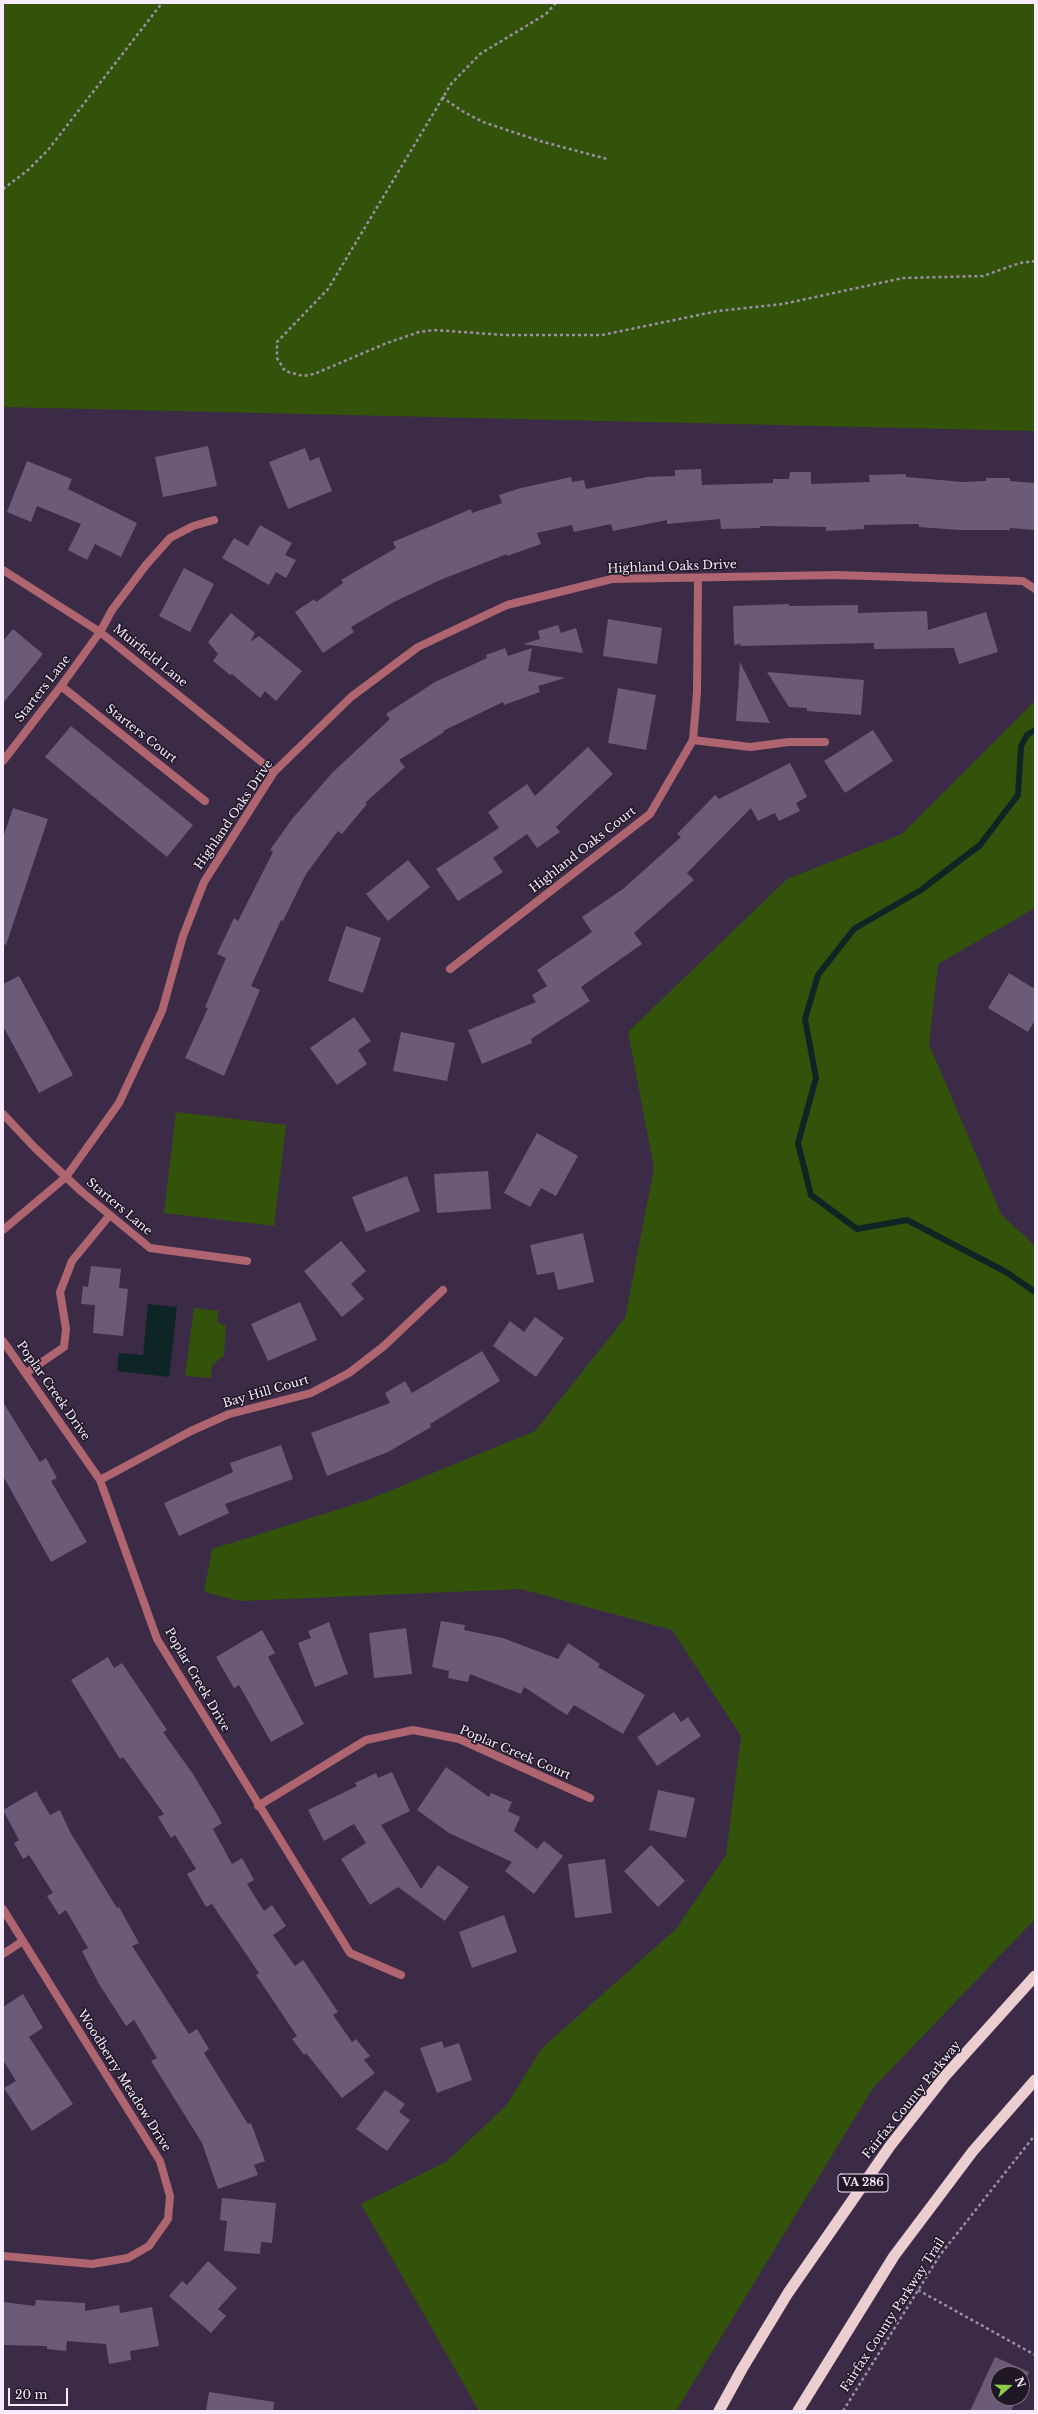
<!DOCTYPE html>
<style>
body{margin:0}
#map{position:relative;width:1038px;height:2414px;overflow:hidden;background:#3c2b47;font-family:"Libre Baskerville",serif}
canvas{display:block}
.frame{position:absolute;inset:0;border:4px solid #f6ebfd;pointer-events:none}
.north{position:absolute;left:990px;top:2366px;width:40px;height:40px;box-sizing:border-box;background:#1f1724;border:1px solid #756c7b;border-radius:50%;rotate:70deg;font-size:11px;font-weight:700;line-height:16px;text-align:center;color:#f6ebfd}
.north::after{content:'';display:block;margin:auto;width:14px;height:18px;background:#8cce45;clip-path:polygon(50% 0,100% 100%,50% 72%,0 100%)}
.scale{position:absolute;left:8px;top:2388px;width:60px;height:18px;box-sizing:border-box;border:2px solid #f6ebfd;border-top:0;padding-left:5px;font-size:12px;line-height:14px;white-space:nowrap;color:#f6ebfd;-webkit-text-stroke:3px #1f1724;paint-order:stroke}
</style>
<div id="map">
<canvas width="1038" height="2414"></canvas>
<div class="frame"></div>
<div class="north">N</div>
<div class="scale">20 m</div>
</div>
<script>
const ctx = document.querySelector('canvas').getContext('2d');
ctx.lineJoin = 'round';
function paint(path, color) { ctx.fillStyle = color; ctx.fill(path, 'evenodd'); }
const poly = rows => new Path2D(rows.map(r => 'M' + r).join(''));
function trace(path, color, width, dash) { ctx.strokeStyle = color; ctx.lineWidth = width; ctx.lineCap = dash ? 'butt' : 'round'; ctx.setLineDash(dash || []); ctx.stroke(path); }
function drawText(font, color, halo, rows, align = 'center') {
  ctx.font = font + ' "Libre Baskerville",serif'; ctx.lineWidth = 3; ctx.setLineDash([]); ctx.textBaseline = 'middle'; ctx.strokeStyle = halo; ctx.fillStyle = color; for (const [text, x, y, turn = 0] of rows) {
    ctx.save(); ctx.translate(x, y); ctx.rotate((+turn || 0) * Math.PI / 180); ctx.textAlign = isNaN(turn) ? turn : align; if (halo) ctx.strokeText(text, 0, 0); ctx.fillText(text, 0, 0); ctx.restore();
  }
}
const green = poly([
 [3,3,1035,3,1035,431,3,407],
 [1035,701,1035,908,938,964,929,1044,1001,1214,1035,1246,1035,1919,873,2088,676,2411,479,2411,361,2204,446,2162,506,2106,542,2048,676,1929,726,1855,741,1736,672,1630,521,1589,240,1601,204,1592,212,1549,365,1501,535,1431,625,1318,654,1168,628,1032,787,879,902,834],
 [176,1112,286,1125,274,1226,164,1213],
 [194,1308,219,1311,217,1322,226,1326,224,1356,212,1365,211,1378,185,1376]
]);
const water = poly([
 [148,1304,177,1307,169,1377,117,1371,119,1353,143,1355]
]);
const stream = poly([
 [1035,730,1027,735,1021,746,1018,795,980,845,921,890,854,929,818,975,805,1019,816,1078,798,1143,811,1195,857,1229,907,1220,1006,1272,1035,1292]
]);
const building = poly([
 [208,446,217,486,163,497,155,457],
 [305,448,310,461,319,457,332,491,288,509,269,462],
 [27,461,72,479,68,489,137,523,121,557,95,544,87,560,68,550,81,524,37,506,31,522,7,512],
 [701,469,702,485,773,483,773,479,789,479,790,472,811,472,811,484,870,482,869,475,906,474,906,477,963,482,986,481,986,478,1010,478,1010,481,1035,483,1035,530,1010,528,1010,530,959,530,919,527,919,524,864,525,864,529,826,531,826,527,760,526,760,528,721,529,720,519,667,524,667,520,613,531,611,524,574,532,572,525,537,533,541,544,507,556,507,554,440,580,394,602,351,627,354,632,323,653,295,612,314,599,316,602,343,583,341,580,396,548,393,542,471,509,472,513,502,503,499,495,521,488,571,477,572,482,584,480,586,489,647,477,675,476,675,470],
 [260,525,292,543,285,555,296,560,286,578,276,572,269,585,222,558,234,538,248,546],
 [184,568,214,584,190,632,159,616],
 [789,604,789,606,858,605,858,613,927,611,928,630,986,612,998,652,959,664,954,648,874,649,874,643,740,646,741,644,734,645,733,606],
 [231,613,255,633,250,642,259,636,302,671,276,701,265,691,260,698,232,674,230,675,213,661,218,654,208,642],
 [608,619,662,628,657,664,603,656],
 [558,625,561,633,576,628,583,653,523,644,540,639,538,631],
 [13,629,43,654,3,703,3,641],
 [505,648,508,656,532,648,528,671,565,678,538,686,540,692,504,705,503,702,443,731,444,732,399,760,405,767,365,803,367,804,342,834,338,831,306,874,283,921,281,920,251,986,260,990,224,1076,185,1058,208,1008,205,1007,226,958,217,954,234,918,238,921,273,852,270,850,292,819,333,772,390,719,386,714,435,682,487,658,486,655],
 [740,662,770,723,736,721],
 [767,672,864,680,861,715,807,711,807,708,789,707],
 [618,688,656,695,646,750,608,743],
 [71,726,193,825,167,857,45,757],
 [873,730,893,761,845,793,824,761],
 [588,747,613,774,556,827,560,832,537,848,527,834,493,858,503,872,458,901,436,869,499,828,488,812,527,784,535,796],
 [790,763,807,797,796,803,800,811,779,821,775,813,758,821,751,808,687,873,694,880,634,933,642,944,581,987,590,1001,531,1039,532,1043,482,1064,468,1030,536,1002,532,995,547,986,537,970,592,932,582,917,623,889,681,837,677,834,715,795,719,799],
 [13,808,48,819,6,945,3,944,3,838],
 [408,860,430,887,388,921,366,894],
 [346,926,381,938,363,993,328,981],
 [1009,973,1035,989,1035,1020,1028,1032,988,1008],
 [19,976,73,1075,39,1093,3,1026,3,984],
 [354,1017,371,1041,358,1050,367,1064,337,1085,310,1048],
 [401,1032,455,1043,447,1081,393,1071],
 [537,1133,578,1156,556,1196,541,1188,530,1207,504,1193],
 [488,1171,491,1209,437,1213,434,1174],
 [407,1176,420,1211,366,1232,352,1197],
 [583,1233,594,1282,558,1290,554,1272,537,1275,530,1245],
 [341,1241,366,1271,351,1284,364,1299,342,1317,304,1271],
 [91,1266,121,1269,119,1288,128,1289,123,1336,93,1333,95,1305,81,1304,83,1286,88,1287],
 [300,1302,317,1340,268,1361,251,1324],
 [535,1317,564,1338,536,1377,493,1346,510,1321,524,1332],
 [482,1351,500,1381,430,1424,431,1427,388,1452,327,1476,311,1433,390,1403,385,1393,405,1381,412,1393],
 [3,1402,40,1462,46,1458,57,1478,51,1481,87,1542,51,1562,3,1476],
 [281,1445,293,1479,225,1504,229,1513,179,1536,164,1503,233,1472,230,1463],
 [441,1621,465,1625,464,1630,503,1638,558,1659,568,1643,600,1664,598,1667,645,1695,623,1734,574,1705,567,1715,524,1687,521,1694,470,1674,468,1682,448,1678,449,1671,432,1667],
 [329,1622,348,1674,315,1687,298,1643,311,1638,308,1631],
 [406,1628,412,1674,374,1678,369,1633],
 [262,1630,275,1653,268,1657,304,1724,271,1742,239,1685,234,1688,216,1657],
 [108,1657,114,1668,122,1663,167,1730,163,1732,193,1774,222,1823,213,1829,232,1864,242,1858,254,1880,247,1884,264,1911,272,1905,286,1926,273,1935,295,1966,303,1960,338,2012,333,2015,352,2042,356,2039,370,2056,364,2060,375,2073,342,2098,306,2053,304,2055,292,2039,297,2036,256,1975,259,1973,212,1904,206,1907,187,1874,196,1869,175,1835,171,1838,158,1817,164,1814,123,1757,120,1759,71,1680],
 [674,1712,681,1722,688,1717,701,1736,657,1766,637,1737],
 [446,1767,489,1797,491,1793,512,1802,508,1811,520,1817,514,1831,537,1849,544,1841,563,1856,534,1894,505,1871,512,1862,449,1833,417,1810],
 [392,1772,410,1811,381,1825,421,1889,438,1865,469,1887,445,1921,398,1887,370,1905,341,1859,366,1843,354,1824,324,1841,308,1810,357,1786,355,1783,376,1773,378,1778],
 [658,1790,695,1798,686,1838,649,1830],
 [36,1791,50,1815,60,1810,70,1832,117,1908,119,1907,139,1943,132,1946,189,2034,197,2029,209,2049,204,2053,248,2124,251,2123,265,2161,254,2165,258,2175,218,2189,202,2143,151,2061,157,2058,134,2020,126,2026,99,1984,82,1951,88,1948,66,1910,59,1915,47,1896,53,1893,29,1855,23,1859,14,1843,19,1840,3,1810],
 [651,1845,685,1881,658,1907,624,1871],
 [605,1859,612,1913,575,1918,568,1864],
 [504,1915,517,1952,472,1968,459,1932],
 [23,1994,43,2028,29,2037,73,2104,32,2131,4,2088,16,2081,3,2060,3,2007],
 [442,2041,444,2048,459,2043,472,2080,437,2093,420,2048],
 [385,2090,405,2104,399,2112,410,2120,387,2151,356,2129],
 [222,2198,276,2203,272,2243,261,2242,260,2254,224,2251,227,2221,220,2220],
 [208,2261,237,2288,218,2309,226,2316,211,2333,169,2296,182,2281,187,2285],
 [36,2300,85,2303,85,2311,119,2305,120,2313,152,2307,159,2346,130,2351,131,2360,109,2364,106,2344,67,2341,66,2351,47,2349,47,2346,3,2345,3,2302,35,2306],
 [995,2357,1029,2372,1022,2387,1022,2374,998,2374,998,2398,1017,2398,1011,2411,970,2411],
 [209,2392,274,2402,273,2411,206,2411]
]);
const path = poly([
 [556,3,546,14,480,54,451,84,328,289,277,342,277,358,285,371,303,376,314,374,387,343,419,332,434,330,504,335,602,335,718,311,783,304,903,278,983,276,1020,263,1035,261],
 [442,97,462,111,483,122,540,141,607,159],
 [3,189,27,171,48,150,162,3],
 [918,2290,1035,2355],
 [843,2411,940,2255,1035,2135]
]);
const service = poly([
 [100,632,112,610,146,565,170,538,193,526,214,520],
 [693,740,750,747,789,742,825,742]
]);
const minor = poly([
 [3,570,100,632,274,772],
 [61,686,205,801],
 [3,761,61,686,100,632],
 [450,969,650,814,693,740,697,692,698,578],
 [3,1114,35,1148,82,1192,150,1248,247,1261],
 [3,1230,66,1177,119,1103,162,1011,183,936,204,882,274,772,351,697,418,647,507,605,612,579,836,575,1023,581,1035,589],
 [3,1341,100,1480,157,1639,350,1953,401,1975],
 [26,1373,64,1347,66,1329,60,1292,72,1261,109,1216],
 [100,1480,191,1431,229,1414,311,1393,349,1373,384,1346,443,1290],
 [258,1806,366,1740,413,1730,459,1739,590,1798],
 [3,1909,160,2161,170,2196,168,2219,149,2246,128,2258,92,2264,3,2256],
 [3,1954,23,1941]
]);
const trunk = poly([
 [719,2411,742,2369,788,2293,890,2146,945,2076,1035,1976],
 [798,2411,894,2256,973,2151,1035,2080]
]);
const shields = [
 [863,2183,50]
];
const shieldNames = [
 ["VA 286",863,2183]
];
const streetNames = [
 ["Highland Oaks Drive",672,567,-2],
 ["Muirfield Lane",150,656,39],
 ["Starters Lane",43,689,-52],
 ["Starters Court",141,734,38],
 ["Highland Oaks Drive",234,815,-56],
 ["Highland Oaks Court",583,850,-38],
 ["Starters Lane",119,1207,40],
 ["Poplar Creek Drive",53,1391,55],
 ["Bay Hill Court",266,1392,-16],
 ["Poplar Creek Drive",197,1680,60],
 ["Poplar Creek Court",515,1753,23],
 ["Woodberry Meadow Drive",124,2081,58],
 ["Fairfax County Parkway",912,2100,-51],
 ["Fairfax County Parkway Trail",893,2315,-57]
];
paint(green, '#33530b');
paint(water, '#0d2625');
trace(stream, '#0d2625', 6);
paint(building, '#6c5a79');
trace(path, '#9d8fa6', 2.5, [3, 3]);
trace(service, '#af656f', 8);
trace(minor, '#af656f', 8);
trace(trunk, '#eccdd0', 11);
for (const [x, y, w] of shields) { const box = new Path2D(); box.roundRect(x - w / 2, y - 9, w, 18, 3); ctx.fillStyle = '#1f1724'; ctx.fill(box); trace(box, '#f6ebfd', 1); }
drawText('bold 11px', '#f6ebfd', null, shieldNames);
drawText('12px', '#f6ebfd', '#1f1724', streetNames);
</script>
